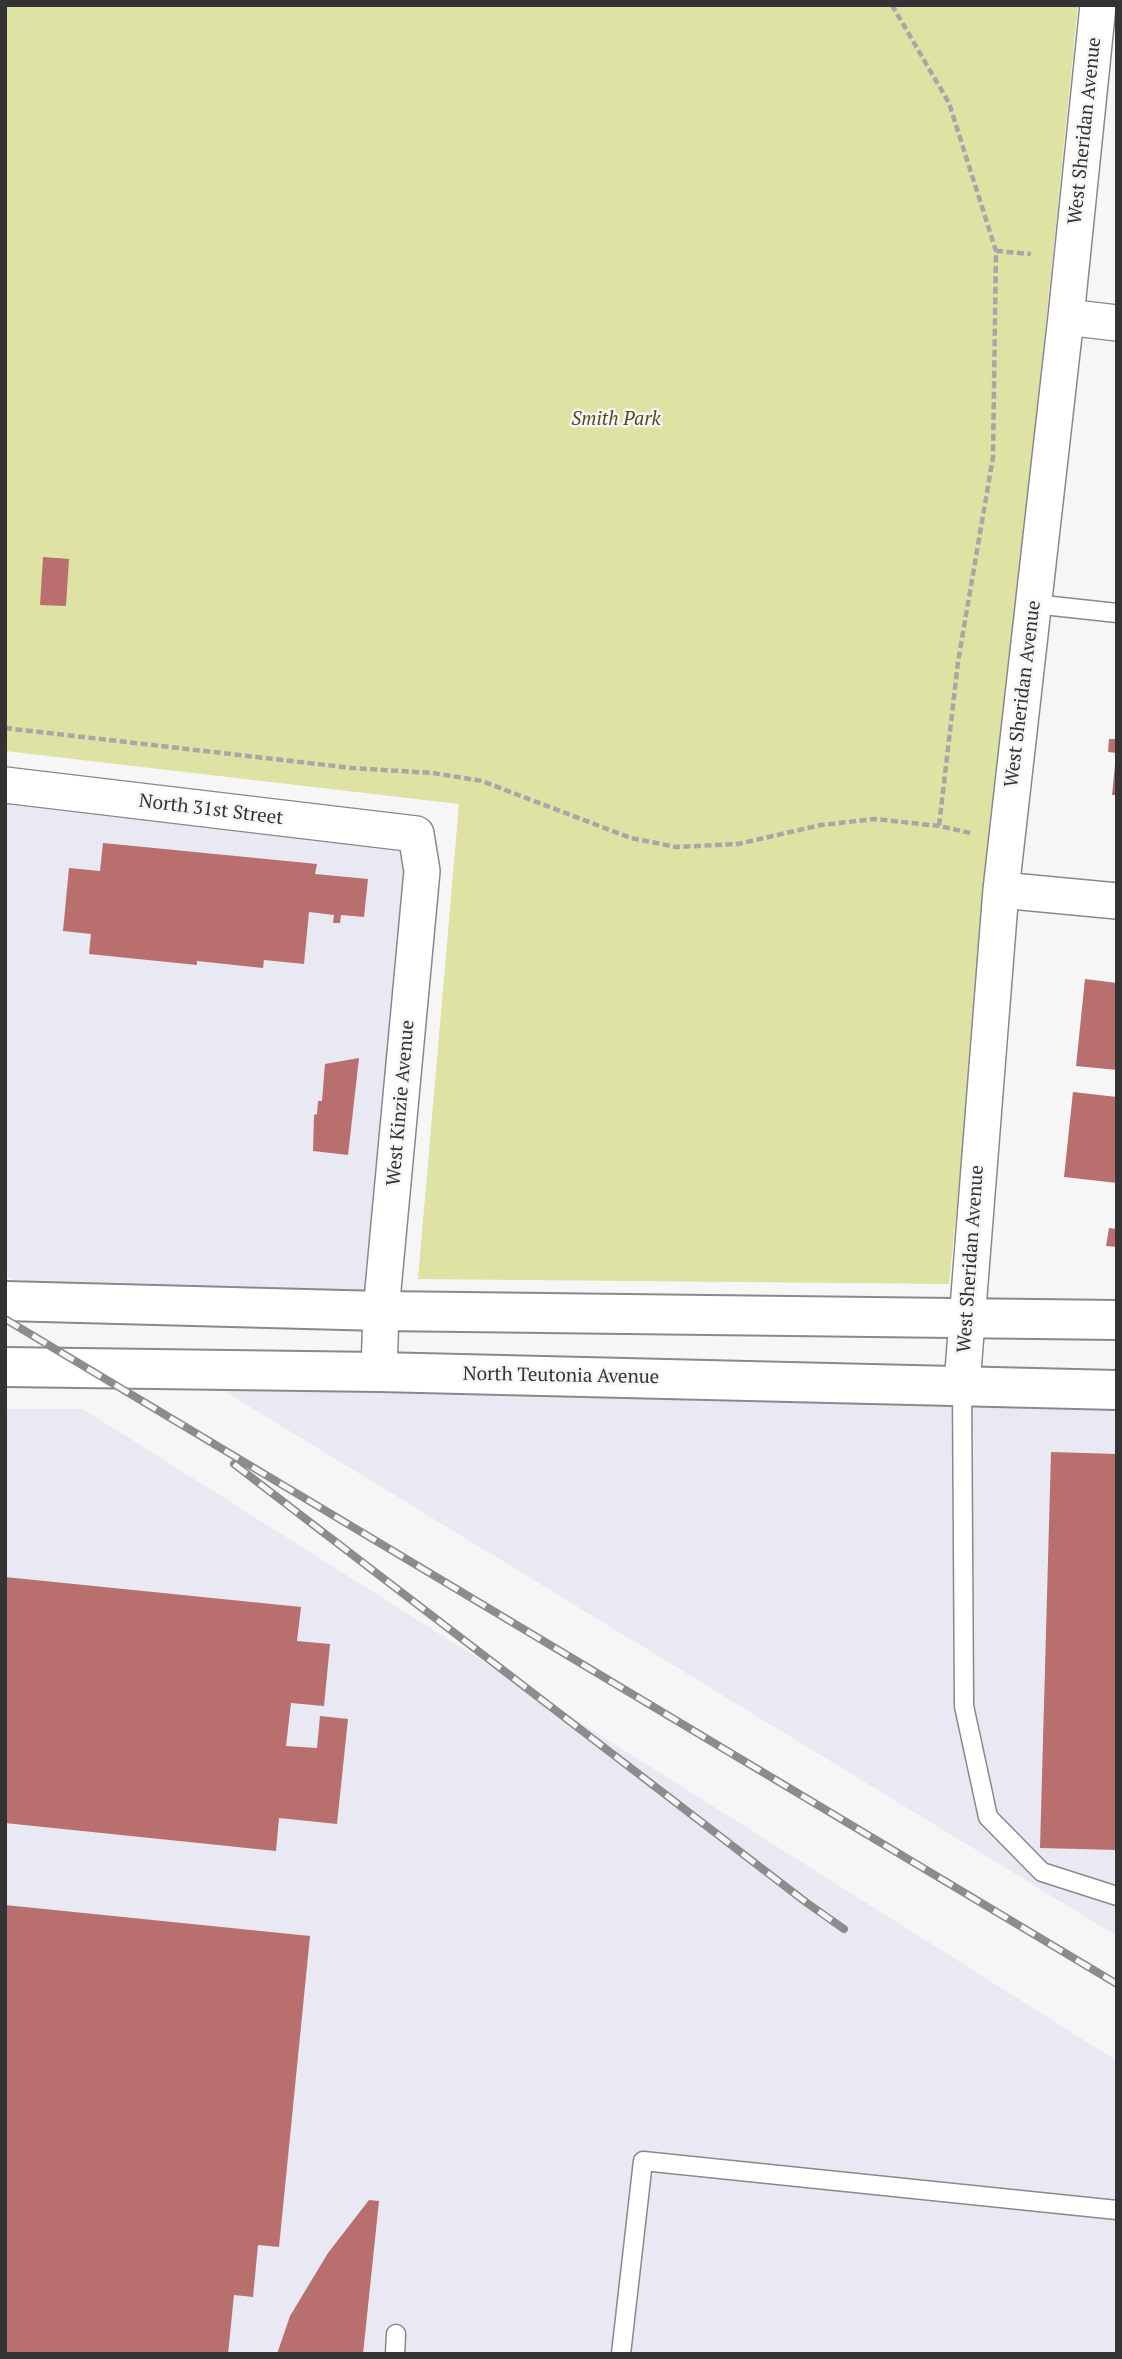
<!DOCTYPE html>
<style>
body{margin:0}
#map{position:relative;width:1122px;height:2359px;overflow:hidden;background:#f6f6f7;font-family:"PT Serif",serif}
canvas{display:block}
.frame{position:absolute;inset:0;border:7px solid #333334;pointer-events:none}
</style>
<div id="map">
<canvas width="1122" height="2359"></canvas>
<div class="frame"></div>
</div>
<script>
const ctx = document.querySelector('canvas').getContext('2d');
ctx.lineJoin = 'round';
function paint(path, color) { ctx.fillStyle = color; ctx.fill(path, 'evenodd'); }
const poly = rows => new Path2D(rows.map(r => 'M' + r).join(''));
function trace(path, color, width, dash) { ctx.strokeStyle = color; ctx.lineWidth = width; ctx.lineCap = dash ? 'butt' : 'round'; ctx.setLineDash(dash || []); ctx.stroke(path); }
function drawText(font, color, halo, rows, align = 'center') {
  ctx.font = font + ' "PT Serif",serif'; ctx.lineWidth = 5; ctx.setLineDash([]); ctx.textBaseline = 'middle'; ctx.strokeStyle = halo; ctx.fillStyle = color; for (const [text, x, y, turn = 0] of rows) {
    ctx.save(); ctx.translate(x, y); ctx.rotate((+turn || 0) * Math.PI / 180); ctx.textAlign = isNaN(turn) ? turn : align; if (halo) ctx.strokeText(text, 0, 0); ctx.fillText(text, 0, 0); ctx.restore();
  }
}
const built = poly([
 [5,785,416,834,381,1311,51,1302,5,1275],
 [188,1369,1117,1390,1117,1936],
 [5,1409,83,1409,1117,2061,1117,2354,5,2354]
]);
const green = poly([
 [5,5,1078,5,949,1284,418,1279,459,804,5,751]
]);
const building = poly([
 [43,557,69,559,66,606,40,605],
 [1109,739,1117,739,1117,753,1108,752],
 [1115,765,1117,765,1117,795,1112,795],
 [103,843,317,864,315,874,368,879,364,917,341,915,340,923,333,923,334,915,309,912,304,964,264,960,263,968,197,961,197,965,89,954,91,934,63,931,69,868,100,871],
 [1085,979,1117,983,1117,1070,1076,1066],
 [359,1058,348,1155,313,1151,314,1115,317,1114,318,1101,322,1101,325,1064],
 [1073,1092,1117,1097,1117,1183,1064,1177],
 [1109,1228,1117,1229,1117,1247,1106,1246],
 [1051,1452,1117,1454,1117,1850,1040,1848],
 [5,1577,301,1607,297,1641,330,1644,324,1706,291,1703,286,1746,317,1748,320,1716,348,1719,337,1824,279,1818,276,1851,5,1823],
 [5,1905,310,1936,279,2247,258,2245,253,2297,234,2295,228,2354,5,2354],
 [369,2200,379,2201,363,2354,277,2354,290,2316,328,2253]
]);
const path = poly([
 [892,5,949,103,996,251,993,457,958,662,939,826],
 [996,251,1031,254],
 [5,728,352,768,433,773,482,781,631,838,676,847,738,844,821,825,875,819,939,826,971,833]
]);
const lane = poly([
 [1034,604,1117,613],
 [962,1384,964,1706,988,1817,1042,1872,1117,1896],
 [395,2354,396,2334],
 [621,2354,643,2161,1117,2210]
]);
const street = poly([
 [1066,317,1117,323],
 [5,785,416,834,422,871,381,1311,379,1372],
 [1001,890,1117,901],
 [962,1384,1001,890,1066,317,1098,5]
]);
const secondary = poly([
 [5,1301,381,1311,1117,1320],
 [5,1367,379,1372,1117,1390]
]);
const rail = poly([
 [5,1319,1117,1984],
 [234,1464,807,1903,844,1929]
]);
const streetNames = [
 ["West Sheridan Avenue",1085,131,-84],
 ["West Sheridan Avenue",1023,694,-83],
 ["North 31st Street",211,810,7],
 ["West Kinzie Avenue",401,1103,-85],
 ["West Sheridan Avenue",971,1259,-86],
 ["North Teutonia Avenue",561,1376,1]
];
const parkNames = [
 ["Smith Park",616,420]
];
paint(built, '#e8e9f2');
paint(green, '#dee2a3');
paint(building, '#b96f6e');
trace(lane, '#88898a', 21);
trace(street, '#88898a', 38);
trace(secondary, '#88898a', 42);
trace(path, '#a7a7a8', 4.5, [7, 3.5]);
trace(lane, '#fff', 18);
trace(street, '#fff', 35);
trace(secondary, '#fff', 38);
trace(rail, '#8c8c8d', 8);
trace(rail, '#f6f6f7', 5, [16]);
drawText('19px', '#333334', '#f6f6f7', streetNames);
drawText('italic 19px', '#4f501a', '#f6f6f7', parkNames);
</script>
